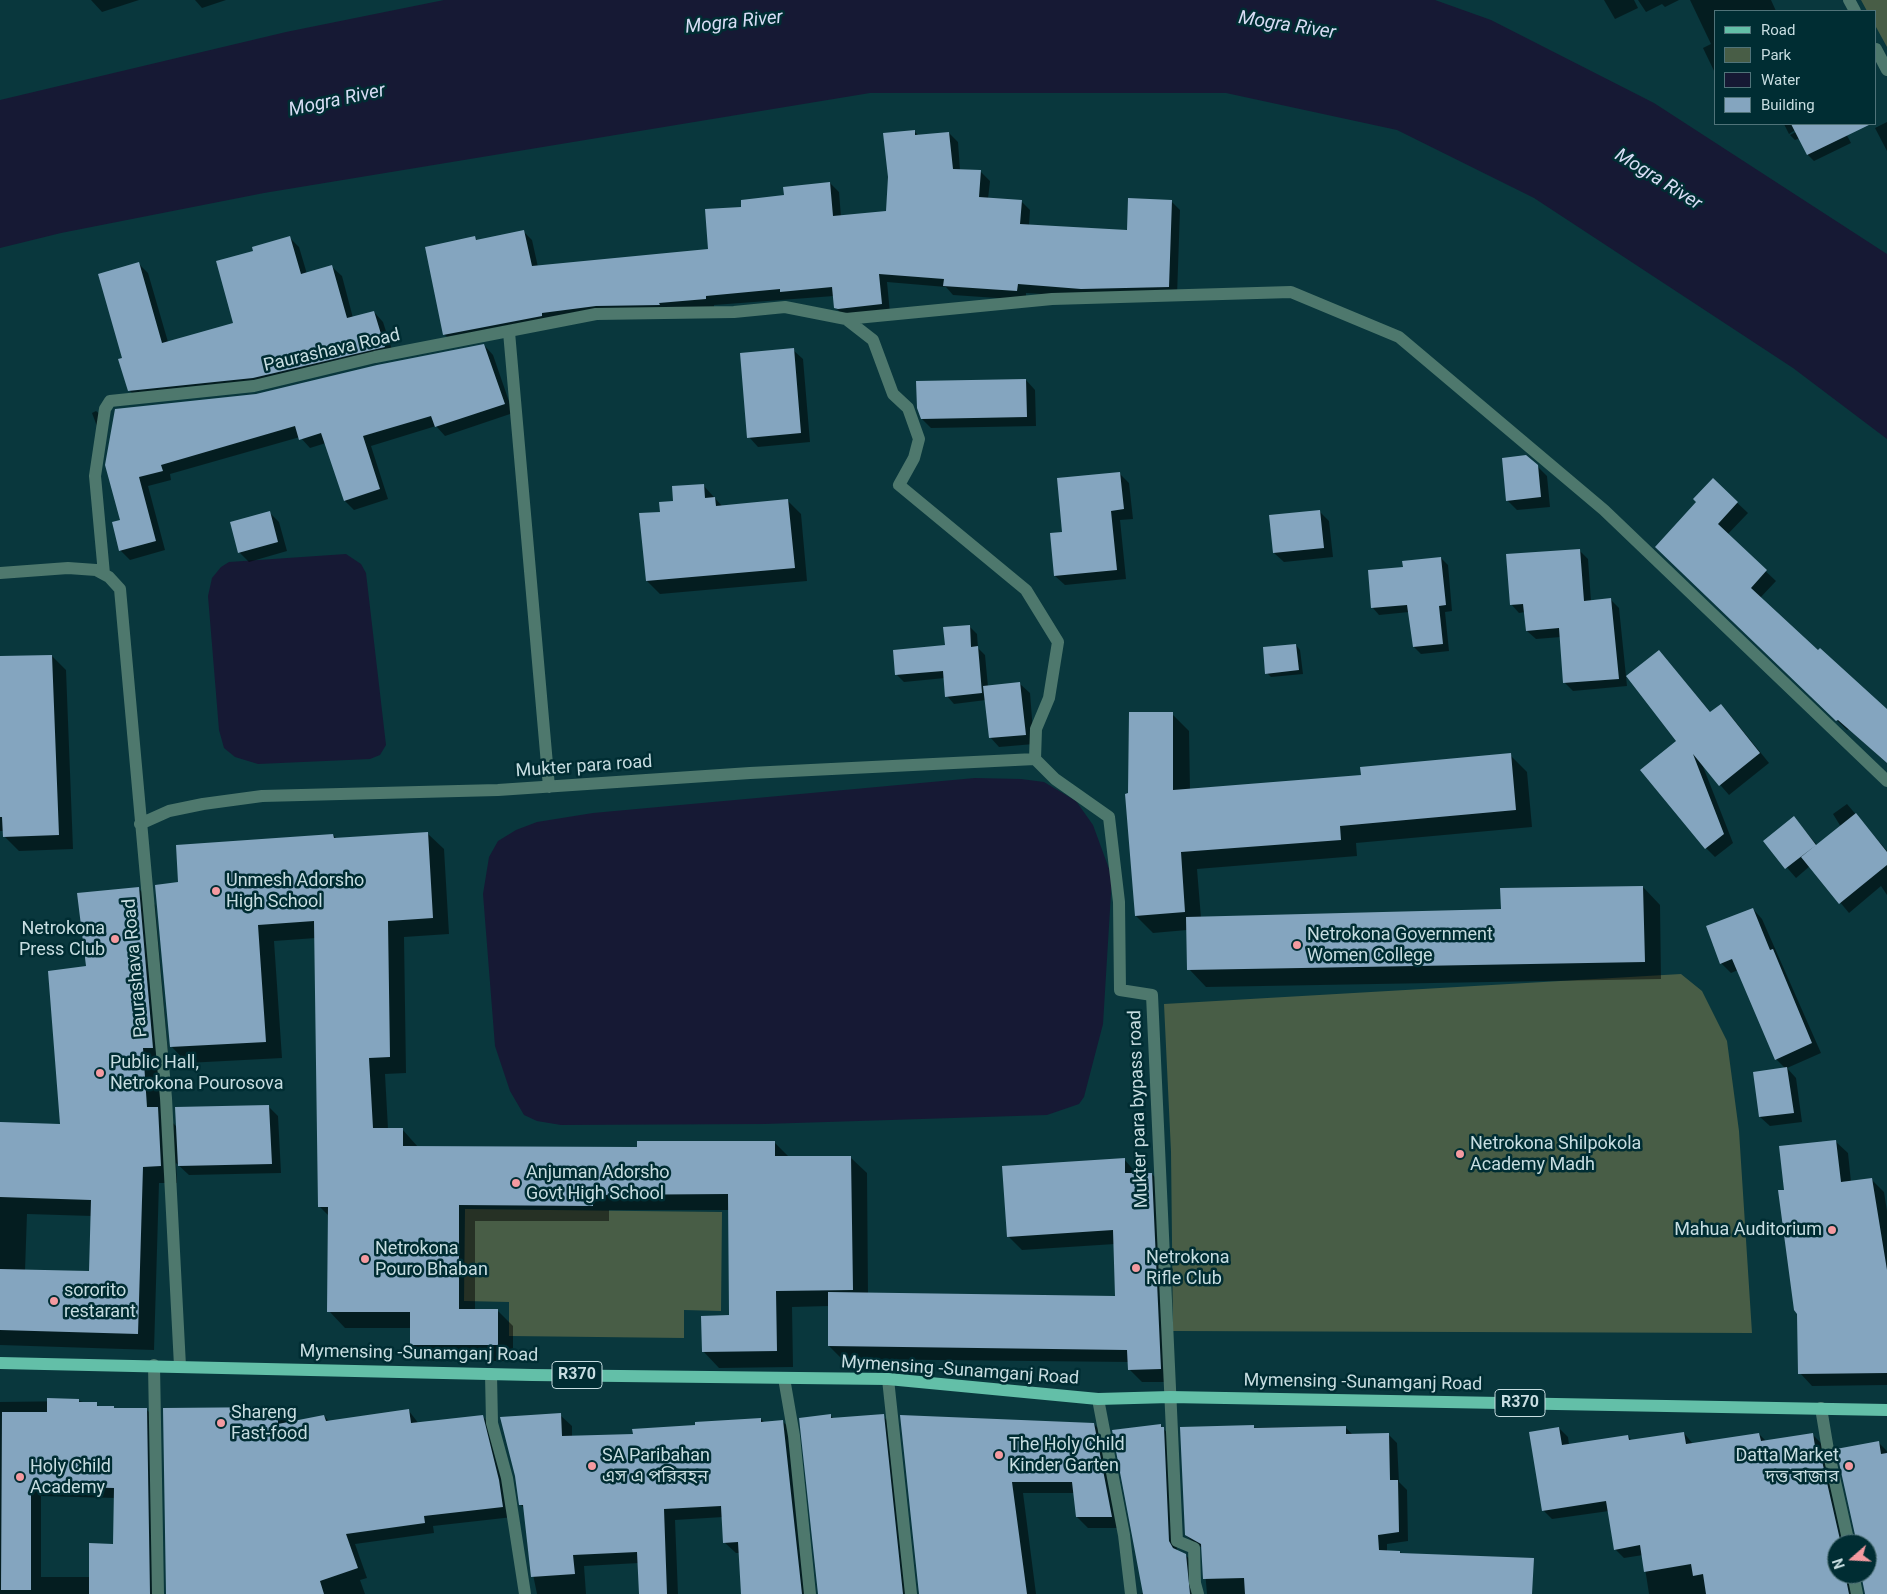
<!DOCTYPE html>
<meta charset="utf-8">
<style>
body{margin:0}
#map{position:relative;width:1887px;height:1594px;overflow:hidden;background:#09373d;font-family:Roboto,sans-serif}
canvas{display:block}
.legend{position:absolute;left:1714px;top:10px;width:162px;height:115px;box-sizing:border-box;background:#002d33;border:1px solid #507379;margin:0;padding:6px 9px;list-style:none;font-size:15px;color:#c7dde1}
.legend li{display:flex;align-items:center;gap:10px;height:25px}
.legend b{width:25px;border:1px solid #507379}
.north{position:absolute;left:1827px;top:1534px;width:50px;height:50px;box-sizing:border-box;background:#002d33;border:1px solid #507379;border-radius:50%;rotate:251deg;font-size:14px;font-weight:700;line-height:20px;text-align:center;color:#c7dde1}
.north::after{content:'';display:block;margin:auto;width:18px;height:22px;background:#f49aa0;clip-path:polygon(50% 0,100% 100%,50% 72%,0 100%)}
</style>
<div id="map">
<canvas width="1887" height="1594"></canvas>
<ul class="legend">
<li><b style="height:6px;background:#63bfa8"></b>Road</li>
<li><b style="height:14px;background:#485d46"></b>Park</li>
<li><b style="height:14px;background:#161934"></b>Water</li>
<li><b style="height:14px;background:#84a5bf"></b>Building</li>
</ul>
<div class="north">N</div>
</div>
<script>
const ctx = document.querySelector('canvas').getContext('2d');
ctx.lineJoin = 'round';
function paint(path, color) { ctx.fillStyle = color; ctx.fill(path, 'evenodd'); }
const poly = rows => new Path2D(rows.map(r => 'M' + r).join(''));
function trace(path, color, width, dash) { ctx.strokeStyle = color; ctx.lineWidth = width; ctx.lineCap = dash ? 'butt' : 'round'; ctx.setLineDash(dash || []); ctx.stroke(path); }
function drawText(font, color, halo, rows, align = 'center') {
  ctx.font = font + ' Roboto,"Noto Sans Bengali",sans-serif'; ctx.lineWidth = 5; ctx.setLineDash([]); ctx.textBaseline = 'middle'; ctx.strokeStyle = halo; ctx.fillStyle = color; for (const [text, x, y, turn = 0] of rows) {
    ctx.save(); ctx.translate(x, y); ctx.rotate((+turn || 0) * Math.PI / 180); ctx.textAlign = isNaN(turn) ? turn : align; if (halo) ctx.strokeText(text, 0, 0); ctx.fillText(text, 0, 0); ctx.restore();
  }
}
const green = poly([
 [1861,0,1887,0,1887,47,1876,27,1876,11,1867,11],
 [1681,974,1702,991,1727,1041,1739,1131,1752,1333,1173,1331,1171,1152,1164,1004],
 [465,1209,722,1212,721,1311,684,1310,684,1338,509,1336,509,1302,464,1301]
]);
const water = poly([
 [444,0,1435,0,1491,20,1654,103,1887,254,1887,439,1793,368,1534,198,1397,130,1226,93,870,93,264,193,61,233,0,248,0,100,286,32],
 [346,554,361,564,366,573,386,745,380,755,370,759,258,764,235,757,224,748,219,730,208,596,212,578,221,567,229,562],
 [975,778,1021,779,1044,782,1076,801,1093,825,1112,877,1103,1024,1084,1097,1079,1104,1047,1115,764,1124,561,1125,537,1121,524,1115,510,1091,495,1046,483,894,489,857,498,841,516,830,537,822,593,813]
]);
const shadow = poly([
 [91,0,139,0,102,12],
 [195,0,226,0,202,8],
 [1604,0,1634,0,1638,8,1615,19],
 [1638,0,1679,0,1665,7,1662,4,1646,12],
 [1690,0,1771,0,1776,11,1716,11,1716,75,1703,48,1711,44],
 [1887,122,1887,151,1875,128],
 [1784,124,1841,124,1851,143,1814,161,1808,155,1800,138,1795,140,1790,135,1801,129,1800,127,1789,134],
 [914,131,919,136,949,133,958,142,960,170,981,172,990,181,988,199,1021,201,1030,210,1029,225,1128,231,1171,201,1180,210,1177,296,1091,297,1026,293,1026,300,953,295,946,287,887,282,890,313,845,317,836,308,834,296,714,305,714,307,605,314,454,344,445,335,426,248,475,238,478,241,523,231,532,240,538,267,710,250,743,208,830,183,839,192,841,217,887,212],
 [289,237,299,247,307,274,332,267,342,276,353,318,374,312,383,322,394,356,139,400,129,390,124,359,138,263,148,273,168,342,234,324,255,252],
 [484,345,493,355,513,413,445,436,436,426,371,446,388,499,354,510,345,501,326,443,310,448,300,437,170,474,171,480,148,486,165,550,130,560,120,550,121,521,106,465,256,395],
 [793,350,803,359,810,442,758,447,749,437],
 [1026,380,1035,390,1036,426,931,428,922,419],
 [96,411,101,415,98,429,92,413],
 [1537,466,1547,476,1550,507,1517,510,1507,500],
 [1120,474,1129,483,1133,519,1120,520,1126,579,1065,585,1055,576,1063,533],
 [1713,480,1748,513,1727,535,1776,581,1760,598,1818,652,1887,710,1887,763,1849,729,1847,730,1666,557,1697,502],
 [703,485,722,506,788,501,801,514,807,581,660,594,647,581,661,513],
 [1319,511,1329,521,1333,557,1284,562,1274,553],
 [269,512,279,522,287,551,249,562,239,552],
 [1579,550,1588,559,1591,601,1611,600,1619,608,1627,686,1573,691,1565,683,1561,637,1536,639,1527,631,1525,612,1519,613,1511,604],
 [1441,558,1448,565,1452,611,1445,612,1449,651,1421,654,1414,647,1409,612,1379,615,1373,608,1404,568],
 [969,626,977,634,978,648,985,655,988,687,1020,684,1030,693,1034,744,999,747,990,737,986,700,954,704,947,696,945,678,904,682,897,675,946,646],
 [1296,645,1300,650,1303,674,1271,677,1267,673],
 [1659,651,1711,713,1721,705,1730,715,1769,763,1729,795,1702,764,1733,843,1715,857,1706,848,1678,741],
 [52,656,66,670,73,849,19,851,4,836,4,831,0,831,0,657],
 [1172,714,1189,731,1190,790,1362,776,1510,755,1527,772,1532,827,1356,843,1357,856,1197,869,1201,918,1502,910,1643,887,1660,905,1661,979,1206,987,1189,969,1187,930,1153,933,1136,916,1129,795],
 [1847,804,1887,851,1887,895,1881,886,1849,913,1810,866,1796,878,1764,841,1794,818,1817,845,1841,827,1833,814],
 [427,833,444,849,449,934,404,937,406,1073,385,1074,388,1129,402,1129,418,1147,638,1148,774,1142,790,1158,850,1157,867,1173,868,1294,1117,1297,1115,1244,1022,1250,1009,1237,1004,1167,1124,1159,1137,1174,1152,1174,1164,1187,1173,1382,1142,1382,1129,1369,1129,1362,842,1359,829,1346,829,1306,792,1307,793,1367,719,1368,703,1351,731,1317,730,1210,609,1210,609,1221,475,1221,475,1310,497,1310,513,1326,513,1361,428,1361,412,1344,412,1328,345,1328,329,1311,329,1216,319,1206,316,938,274,941,282,1058,187,1063,171,1046,179,884,333,835,337,839],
 [138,888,155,905,169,1064,159,1064,162,1112,177,1127,268,1106,278,1116,281,1173,189,1175,176,1163,177,1183,159,1183,154,1350,0,1345,0,1124,61,1126,87,967],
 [27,1214,92,1216,90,1273,25,1271],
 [1753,909,1762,919,1821,1053,1787,1068,1796,1078,1802,1122,1770,1126,1760,1117,1785,1068,1776,1059,1738,970,1731,973,1721,963],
 [1835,1141,1848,1153,1851,1182,1871,1179,1884,1192,1887,1211,1887,1385,1812,1386,1800,1373,1798,1313,1785,1191],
 [79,1401,115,1410,146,1409,156,1419,159,1594,0,1594,0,1402],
 [41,1496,115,1498,114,1545,90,1577,41,1577],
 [277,1409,287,1419,287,1423,324,1416,330,1422,409,1411,419,1424,482,1416,492,1426,513,1517,433,1526,434,1533,355,1544,367,1578,360,1580,365,1594,167,1594],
 [560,1415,572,1426,572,1437,634,1435,761,1419,765,1423,782,1421,794,1432,811,1594,743,1594,740,1553,736,1553,724,1542,723,1517,675,1520,678,1594,641,1594,639,1563,584,1566,586,1594,537,1594,528,1550,525,1509,521,1505],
 [830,1415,834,1419,882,1415,893,1427,912,1594,819,1594],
 [901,1416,1094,1424,1105,1436,1123,1528,1088,1528,1077,1517,1074,1493,1023,1493,1036,1594,920,1594],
 [1160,1425,1172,1438,1177,1551,1185,1555,1195,1564,1196,1594,1140,1594,1144,1593],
 [1345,1427,1353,1435,1388,1434,1397,1443,1399,1482,1407,1490,1408,1541,1387,1544,1387,1551,1399,1552,1509,1594,1207,1594,1203,1548,1195,1544,1186,1535,1181,1428],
 [1559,1428,1568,1437,1569,1445,1628,1436,1632,1441,1684,1433,1693,1444,1759,1434,1767,1442,1813,1435,1822,1444,1847,1544,1837,1544,1837,1574,1867,1574,1867,1544,1858,1544,1878,1442,1887,1451,1887,1594,1865,1594,1862,1575,1857,1576,1856,1594,1649,1594,1643,1555,1624,1558,1615,1549,1609,1511,1552,1519,1543,1510]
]);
const building = poly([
 [1791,124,1871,124,1807,155],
 [915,130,915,135,949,132,953,169,981,170,979,197,1022,200,1020,224,1127,230,1128,198,1172,200,1169,287,1081,289,1018,284,1017,291,943,286,944,279,879,274,882,304,838,309,834,308,832,287,780,292,780,289,706,296,706,299,659,303,660,305,596,306,542,313,542,316,443,335,425,247,475,236,476,240,524,230,532,266,708,249,705,209,741,207,741,200,784,195,783,187,830,182,833,216,886,211,888,177,883,133],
 [290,236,301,274,332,265,347,318,374,311,385,347,253,378,128,391,118,359,122,358,98,274,139,262,162,343,233,323,216,261,253,251,252,247],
 [484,344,505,404,435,427,431,416,363,436,380,489,344,501,321,433,299,440,295,426,161,465,163,471,139,477,156,541,119,551,112,522,120,520,105,465,115,409,256,394,377,365],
 [794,348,801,433,747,438,740,353],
 [1026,379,1027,417,921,419,917,408,916,381],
 [1526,455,1538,465,1541,497,1506,501,1502,458],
 [1120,472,1124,509,1111,511,1117,570,1054,576,1050,533,1062,532,1057,478],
 [1713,478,1738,502,1718,524,1767,570,1751,588,1818,650,1820,648,1887,709,1887,763,1838,720,1836,721,1655,547,1696,502,1693,499],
 [704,484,705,498,715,497,716,506,788,499,795,568,646,581,639,513,660,512,659,502,673,501,672,486],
 [1320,510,1324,548,1273,553,1269,515],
 [270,511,278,542,238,553,230,522],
 [1580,549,1584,601,1611,598,1619,679,1563,683,1559,628,1526,631,1523,604,1510,605,1506,554],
 [1441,557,1446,605,1439,606,1443,644,1413,647,1407,605,1371,608,1368,570,1403,567,1402,561],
 [970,625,971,647,978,646,982,693,945,697,943,671,895,675,893,650,945,645,943,627],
 [1296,644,1299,670,1265,674,1263,647],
 [1659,650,1710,712,1721,704,1760,753,1719,786,1693,754,1724,834,1705,849,1640,770,1676,741,1626,676],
 [52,655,59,835,3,837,2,817,0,817,0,656],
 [1020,682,1026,735,989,738,983,686],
 [1129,712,1173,712,1173,790,1361,775,1360,767,1511,753,1516,810,1340,826,1341,840,1181,852,1185,912,1135,916,1125,794,1128,793],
 [1856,813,1887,852,1887,865,1839,904,1801,857],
 [1794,816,1816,845,1785,869,1763,841],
 [428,832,433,918,388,921,390,1057,369,1058,373,1128,403,1128,403,1146,637,1147,637,1141,775,1141,775,1156,851,1156,853,1290,776,1291,777,1351,702,1352,701,1316,729,1315,728,1194,593,1195,593,1206,459,1205,459,1309,498,1309,498,1345,410,1345,410,1312,327,1312,328,1207,318,1207,314,921,258,925,266,1042,170,1047,155,885,178,882,176,845,333,834,334,838],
 [1643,886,1645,962,1187,970,1186,917,1501,909,1500,888],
 [139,887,153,1048,143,1048,147,1107,158,1107,161,1166,143,1167,138,1334,0,1330,0,1269,89,1271,91,1200,0,1197,0,1122,60,1124,48,971,86,966,77,893],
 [1753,908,1770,950,1773,949,1812,1043,1775,1060,1732,959,1720,964,1706,926],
 [1787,1067,1794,1113,1759,1117,1753,1072],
 [269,1105,272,1164,178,1166,175,1107],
 [1836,1140,1841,1182,1872,1178,1887,1270,1887,1373,1798,1374,1797,1314,1794,1310,1778,1190,1784,1190,1779,1146],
 [1125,1158,1125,1173,1152,1173,1161,1369,1128,1370,1127,1350,828,1346,828,1292,1115,1296,1113,1230,1007,1237,1002,1166],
 [47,1398,79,1399,79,1402,97,1402,97,1406,114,1406,114,1408,147,1408,150,1594,89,1594,89,1543,113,1544,114,1488,31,1486,31,1590,1,1590,2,1412,47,1412],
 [278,1407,278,1424,324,1415,326,1421,409,1409,411,1423,483,1415,499,1480,503,1507,424,1516,425,1523,346,1534,358,1568,320,1581,324,1594,166,1594,163,1408],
 [561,1413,562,1436,633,1434,632,1429,695,1425,695,1422,761,1418,761,1422,783,1420,802,1594,741,1594,738,1542,723,1543,721,1506,664,1509,667,1594,639,1594,637,1552,573,1555,575,1574,531,1577,523,1505,519,1505,515,1476,500,1417],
 [831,1414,831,1418,884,1414,903,1594,818,1594,799,1418],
 [900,1415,1094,1423,1112,1517,1076,1517,1072,1482,1012,1482,1027,1594,919,1594],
 [1161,1424,1161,1427,1164,1427,1169,1541,1173,1548,1186,1554,1190,1594,1143,1594,1112,1430],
 [1254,1425,1254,1428,1346,1426,1346,1434,1389,1433,1390,1480,1398,1480,1399,1532,1378,1535,1379,1550,1400,1551,1400,1553,1534,1558,1532,1594,1245,1594,1244,1578,1203,1579,1201,1544,1185,1535,1180,1427],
 [1559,1427,1562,1445,1628,1435,1629,1440,1684,1432,1686,1444,1759,1433,1761,1441,1813,1433,1816,1453,1820,1452,1841,1544,1837,1544,1837,1574,1845,1574,1849,1594,1706,1594,1703,1574,1693,1576,1691,1564,1644,1572,1640,1545,1614,1550,1606,1501,1542,1511,1529,1432],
 [1879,1441,1881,1454,1887,1453,1887,1594,1865,1594,1861,1574,1867,1574,1867,1544,1857,1544,1836,1449]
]);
const minor = poly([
 [1849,0,1855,11],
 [1876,49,1887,70],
 [846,319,1052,299,1291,292,1399,337,1604,510,1887,781],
 [509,332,549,787],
 [0,573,68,568,96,570,109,577,120,589,166,1098,180,1366],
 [104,574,95,476,105,409,110,401,254,386,375,357,596,314,734,312,785,307,846,319,873,340,893,394,908,408,919,439,914,458,899,485,1026,590,1058,642,1049,698,1036,729,1035,759,1055,779,1109,817,1119,902,1120,990,1152,995,1177,1541,1194,1548,1195,1583,1198,1594],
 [140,824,169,811,203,804,262,796,498,790,750,773,1035,759],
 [154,1365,158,1594],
 [491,1374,492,1423,507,1478,525,1594],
 [784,1378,794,1436,810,1594],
 [888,1379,911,1594],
 [1098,1399,1124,1535,1131,1594],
 [1821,1408,1828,1450,1849,1544],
 [1853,1574,1857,1594]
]);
const major = poly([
 [0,1363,532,1375,888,1379,1098,1399,1170,1397,1887,1410]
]);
const markers = [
 [216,891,5,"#f49aa0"],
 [115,939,5,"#f49aa0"],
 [1297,945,5,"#f49aa0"],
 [100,1073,5,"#f49aa0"],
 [1460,1154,5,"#f49aa0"],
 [516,1183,5,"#f49aa0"],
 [1832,1230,5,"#f49aa0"],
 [365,1259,5,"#f49aa0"],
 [1136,1268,5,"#f49aa0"],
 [54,1301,5,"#f49aa0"],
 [221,1423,5,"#f49aa0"],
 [999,1455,5,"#f49aa0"],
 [592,1466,5,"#f49aa0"],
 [1849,1466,5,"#f49aa0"],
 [20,1477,5,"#f49aa0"]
];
const shields = [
 [577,1375,50],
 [1520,1403,50]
];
const shieldNames = [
 ["R370",577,1375],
 ["R370",1520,1403]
];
const streetNames = [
 ["Paurashava Road",332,351,-13],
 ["Mukter para road",584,767,-4],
 ["Paurashava Road",136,968,-95],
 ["Mukter para bypass road",1139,1109,-92],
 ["Mymensing -Sunamganj Road",419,1354,1],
 ["Mymensing -Sunamganj Road",960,1371,4],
 ["Mymensing -Sunamganj Road",1363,1383,1]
];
const poiNames = [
 ["Unmesh Adorsho",226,881],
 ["High School",226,902],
 ["Netrokona",105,929,"right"],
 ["Press Club",105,950,"right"],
 ["Netrokona Government",1307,935],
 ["Women College",1307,956],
 ["Public Hall,",110,1063],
 ["Netrokona Pourosova",110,1084],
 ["Netrokona Shilpokola",1470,1144],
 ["Academy Madh",1470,1165],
 ["Anjuman Adorsho",526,1173],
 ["Govt High School",526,1194],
 ["Mahua Auditorium",1822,1230,"right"],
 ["Netrokona",375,1249],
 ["Pouro Bhaban",375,1270],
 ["Netrokona",1146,1258],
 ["Rifle Club",1146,1279],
 ["sororito",64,1291],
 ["restarant",64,1312],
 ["Shareng",231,1413],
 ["Fast-food",231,1434],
 ["The Holy Child",1009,1445],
 ["Kinder Garten",1009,1466],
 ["SA Paribahan",602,1456],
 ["এস এ পরিবহন",602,1477],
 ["Datta Market",1839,1456,"right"],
 ["দত্ত বাজার",1839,1477,"right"],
 ["Holy Child",30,1467],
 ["Academy",30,1488]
];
const waterNames = [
 ["Mogra River",734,23,-6],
 ["Mogra River",1287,26,9],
 ["Mogra River",337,101,-12],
 ["Mogra River",1658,180,32]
];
paint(green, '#485d46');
paint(water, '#161934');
paint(shadow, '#0007');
paint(building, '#84a5bf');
trace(minor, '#4e786d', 12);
trace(major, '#63bfa8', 12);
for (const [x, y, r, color] of markers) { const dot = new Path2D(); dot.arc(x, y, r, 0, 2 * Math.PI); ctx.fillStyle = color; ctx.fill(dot); trace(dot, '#002d33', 2); }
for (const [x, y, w] of shields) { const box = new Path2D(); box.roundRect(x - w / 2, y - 13.5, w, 27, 4); ctx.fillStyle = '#002d33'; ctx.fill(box); trace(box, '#c7dde1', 1); }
drawText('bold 16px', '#c7dde1', null, shieldNames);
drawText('18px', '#c7dde1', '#002d33', streetNames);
drawText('18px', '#c7dde1', '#002d33', poiNames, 'left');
drawText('italic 19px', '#d7dcf4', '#002d33', waterNames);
</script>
